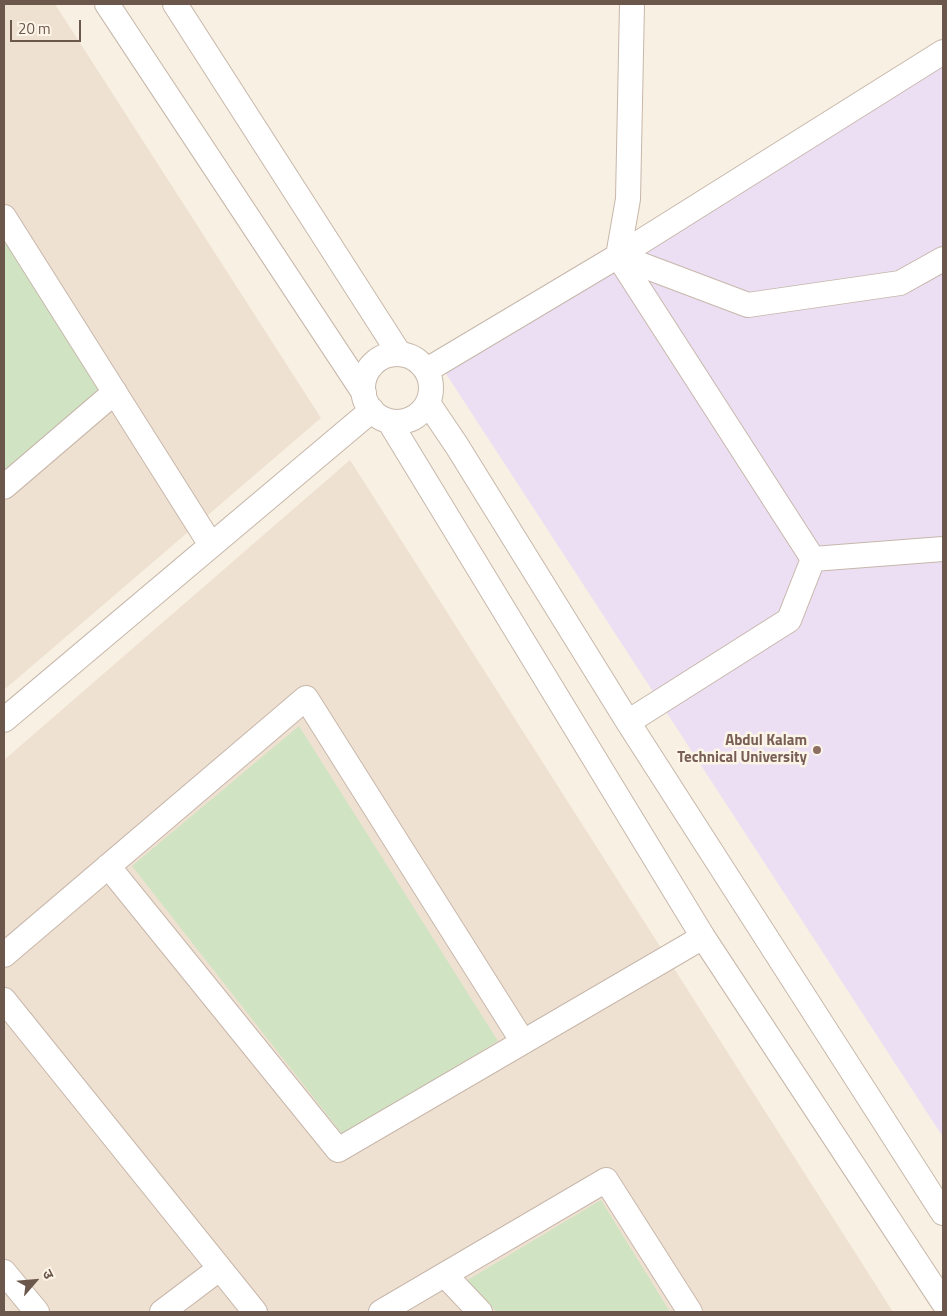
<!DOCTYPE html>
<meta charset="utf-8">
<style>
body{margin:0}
#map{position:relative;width:947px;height:1316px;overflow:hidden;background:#f8f0e2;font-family:"Titillium Web","Noto Sans Devanagari",sans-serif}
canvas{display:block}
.frame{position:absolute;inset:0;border:5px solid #6c574c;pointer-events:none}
.north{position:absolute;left:10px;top:1256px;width:50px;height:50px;-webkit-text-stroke:4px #fcf4e7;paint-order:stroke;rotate:63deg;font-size:14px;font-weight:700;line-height:20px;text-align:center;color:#6c574c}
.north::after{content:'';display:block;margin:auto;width:18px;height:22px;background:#6c574c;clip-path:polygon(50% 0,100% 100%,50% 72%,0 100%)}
.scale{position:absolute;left:10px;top:20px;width:71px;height:22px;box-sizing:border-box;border:2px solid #6c574c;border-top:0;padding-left:6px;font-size:15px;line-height:18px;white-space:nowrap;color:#6c574c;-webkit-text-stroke:4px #fcf4e7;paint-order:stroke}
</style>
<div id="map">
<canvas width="947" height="1316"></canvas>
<div class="frame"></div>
<div class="north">उ</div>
<div class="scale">20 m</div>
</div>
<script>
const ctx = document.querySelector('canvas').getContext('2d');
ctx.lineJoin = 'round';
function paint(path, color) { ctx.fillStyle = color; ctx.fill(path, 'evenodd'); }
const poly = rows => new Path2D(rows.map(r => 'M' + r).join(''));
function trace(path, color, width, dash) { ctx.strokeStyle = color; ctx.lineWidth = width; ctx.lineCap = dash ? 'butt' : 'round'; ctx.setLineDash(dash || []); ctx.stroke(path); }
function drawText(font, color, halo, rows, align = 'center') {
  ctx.font = font + ' "Titillium Web",sans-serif'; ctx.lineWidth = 5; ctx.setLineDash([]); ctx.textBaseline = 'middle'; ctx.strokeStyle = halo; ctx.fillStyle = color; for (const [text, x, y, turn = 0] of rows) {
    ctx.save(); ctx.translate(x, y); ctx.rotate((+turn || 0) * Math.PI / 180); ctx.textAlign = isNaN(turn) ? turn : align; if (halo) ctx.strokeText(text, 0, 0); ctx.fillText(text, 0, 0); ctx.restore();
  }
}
const residential = poly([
 [4,4,55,4,321,418,4,690],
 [350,460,893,1312,4,1312,4,760]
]);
const education = poly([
 [943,51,943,1137,439,363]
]);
const green = poly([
 [4,240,101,389,4,471],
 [299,726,498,1041,343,1135,132,866],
 [601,1200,670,1312,497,1312,466,1281]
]);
const minor = poly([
 [107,4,364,393],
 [175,4,399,353],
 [632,4,628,199,618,256,813,559],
 [4,217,211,545],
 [618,256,748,305,900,283,943,259],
 '363 388a34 34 0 1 1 68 0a34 34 0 1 1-68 0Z',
 [427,370,618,256,943,52],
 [428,403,457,446,628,722,943,1213],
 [389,421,703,937,943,1302],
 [4,487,115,392],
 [4,720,372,410],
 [628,722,789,620,813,559,943,549],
 [108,866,338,1150,703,937],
 [4,955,306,698,523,1042],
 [4,1000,255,1312],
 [4,1272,37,1312],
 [445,1275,480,1312],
 [162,1312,219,1269],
 [381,1312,606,1180,690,1312]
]);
const markers = [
 [817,750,5,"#8d6e63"]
];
const educationNames = [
 ["Abdul Kalam",807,741],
 ["Technical University",807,758]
];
paint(residential, '#efe1d1');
paint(education, '#ecdff4');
paint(green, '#d0e4c3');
trace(minor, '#c7b7ab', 26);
trace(minor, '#fff', 24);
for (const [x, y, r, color] of markers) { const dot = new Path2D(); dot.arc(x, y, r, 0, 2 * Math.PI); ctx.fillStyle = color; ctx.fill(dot); trace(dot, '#fcf4e7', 2); }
drawText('bold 15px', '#785e54', '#fcf4e7', educationNames, 'right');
</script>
